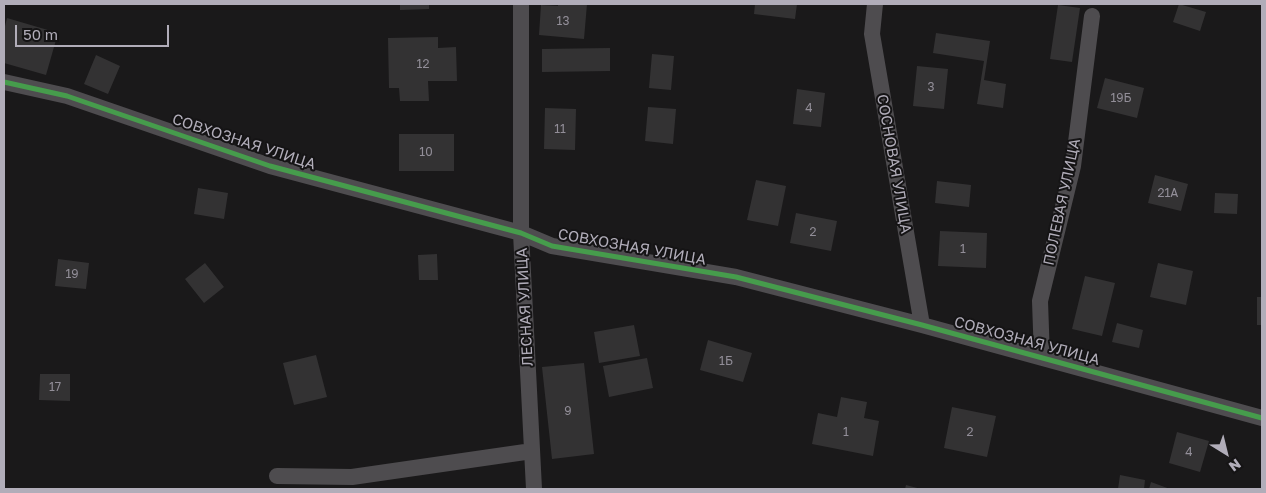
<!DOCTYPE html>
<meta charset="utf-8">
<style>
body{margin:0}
#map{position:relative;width:1266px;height:493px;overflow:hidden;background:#1a191a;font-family:"Golos Text",sans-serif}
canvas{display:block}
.frame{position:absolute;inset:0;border:5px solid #b1adb9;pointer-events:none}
.north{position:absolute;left:1201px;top:428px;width:50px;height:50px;-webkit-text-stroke:4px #151415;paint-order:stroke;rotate:144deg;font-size:14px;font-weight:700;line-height:20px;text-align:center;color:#b1adb9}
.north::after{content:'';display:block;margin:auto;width:18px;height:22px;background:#b1adb9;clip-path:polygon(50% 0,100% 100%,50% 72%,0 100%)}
.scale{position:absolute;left:15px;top:25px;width:154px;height:22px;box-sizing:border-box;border:2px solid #b1adb9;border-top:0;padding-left:6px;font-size:15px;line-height:18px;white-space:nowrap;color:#b1adb9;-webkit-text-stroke:4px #151415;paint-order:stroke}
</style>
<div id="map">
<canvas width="1266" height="493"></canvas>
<div class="frame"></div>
<div class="north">N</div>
<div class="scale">50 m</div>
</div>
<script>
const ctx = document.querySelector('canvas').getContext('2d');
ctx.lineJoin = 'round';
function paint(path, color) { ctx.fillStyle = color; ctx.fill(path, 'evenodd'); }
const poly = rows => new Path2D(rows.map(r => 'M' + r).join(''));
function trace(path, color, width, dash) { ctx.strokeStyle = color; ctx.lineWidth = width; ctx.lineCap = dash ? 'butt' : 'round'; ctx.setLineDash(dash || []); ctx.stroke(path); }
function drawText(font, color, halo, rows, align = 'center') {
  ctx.font = font + ' "Golos Text",sans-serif'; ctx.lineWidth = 4; ctx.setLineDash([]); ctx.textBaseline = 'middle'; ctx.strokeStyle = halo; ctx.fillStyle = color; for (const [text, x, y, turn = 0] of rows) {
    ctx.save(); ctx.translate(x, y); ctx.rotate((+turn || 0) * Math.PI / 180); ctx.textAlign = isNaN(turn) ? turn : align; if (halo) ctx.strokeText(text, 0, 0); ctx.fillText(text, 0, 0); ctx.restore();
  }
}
const building = poly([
 [400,4,429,4,429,9,400,10],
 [558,4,587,4,584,39,539,35,541,5,558,6],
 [755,4,797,4,795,19,754,14],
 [1179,4,1206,12,1200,31,1173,22],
 [1058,5,1080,8,1072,62,1050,59],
 [7,18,58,33,46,75,4,63,4,30],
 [936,33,990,41,984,80,1006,84,1003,108,977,104,984,61,933,53],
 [438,37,438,48,456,47,457,81,428,81,429,101,400,101,399,88,389,88,388,38],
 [610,48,610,71,542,72,542,49],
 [652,54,674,56,671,90,649,88],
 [96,55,120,66,108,94,84,84],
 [917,66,948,69,944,109,913,106],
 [1105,78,1144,88,1137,118,1097,108],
 [797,89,825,93,821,127,793,124],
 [648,107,676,109,673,144,645,141],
 [545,108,576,109,575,150,544,149],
 [399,134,454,134,454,171,399,171],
 [1155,175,1188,184,1181,211,1148,203],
 [756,180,786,186,778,226,747,220],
 [937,181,971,185,969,207,935,203],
 [198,188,228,193,224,219,194,214],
 [1215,193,1238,194,1237,214,1214,213],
 [796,213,837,221,831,251,790,243],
 [940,231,987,233,986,268,938,266],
 [437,254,438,280,419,280,418,255],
 [58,259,89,263,86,289,55,286],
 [205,263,224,287,204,303,185,279],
 [1158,263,1193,271,1186,305,1150,297],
 [1085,276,1115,283,1102,336,1072,329],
 [1257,297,1262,297,1262,325,1257,325],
 [1117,323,1143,330,1139,348,1112,342],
 [634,325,640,356,599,363,594,332],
 [708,340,752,353,743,382,700,370],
 [316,355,327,397,294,405,283,363],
 [647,358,653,388,609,397,603,366],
 [584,363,594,454,552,459,542,367],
 [40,374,70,374,70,401,39,400],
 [841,397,867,402,864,418,879,421,873,456,812,444,818,413,837,417],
 [952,407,996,416,987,457,944,448],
 [1177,432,1209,441,1200,472,1169,463],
 [1120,475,1145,480,1144,489,1118,489],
 [1151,482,1170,489,1149,489],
 [906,485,921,489,905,489]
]);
const minor = poly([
 [521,4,521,233,534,489],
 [875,4,872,34,922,325],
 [4,82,67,96,270,166,521,233,552,246,736,277,922,325,1262,418],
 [1042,358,1040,301,1073,166,1092,16],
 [277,476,352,477,532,451]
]);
const cycleway = poly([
 [4,82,67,96,270,166,521,233,552,246,736,277,922,325,1262,418]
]);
const numberNames = [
 ["13",563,21],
 ["12",423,64],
 ["3",931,87],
 ["19Б",1121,98],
 ["4",809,108],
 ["11",560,129],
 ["10",426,152],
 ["21А",1168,193],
 ["2",813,232],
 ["1",963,249],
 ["19",72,274],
 ["1Б",726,361],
 ["17",55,387],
 ["9",568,411],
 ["1",846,432],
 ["2",970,432],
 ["4",1189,452]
];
const streetNames = [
 ["СОВХОЗНАЯ УЛИЦА",244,142,18],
 ["СОСНОВАЯ УЛИЦА",894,164,80],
 ["ПОЛЕВАЯ УЛИЦА",1062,202,-78],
 ["СОВХОЗНАЯ УЛИЦА",632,247,10],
 ["ЛЕСНАЯ УЛИЦА",525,307,-93],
 ["СОВХОЗНАЯ УЛИЦА",1027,341,15]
];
paint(building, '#333233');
trace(minor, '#4e4c4f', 16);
trace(cycleway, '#469c4c', 5);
drawText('12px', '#928e98', null, numberNames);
drawText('15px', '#b1adb9', '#151415', streetNames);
</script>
